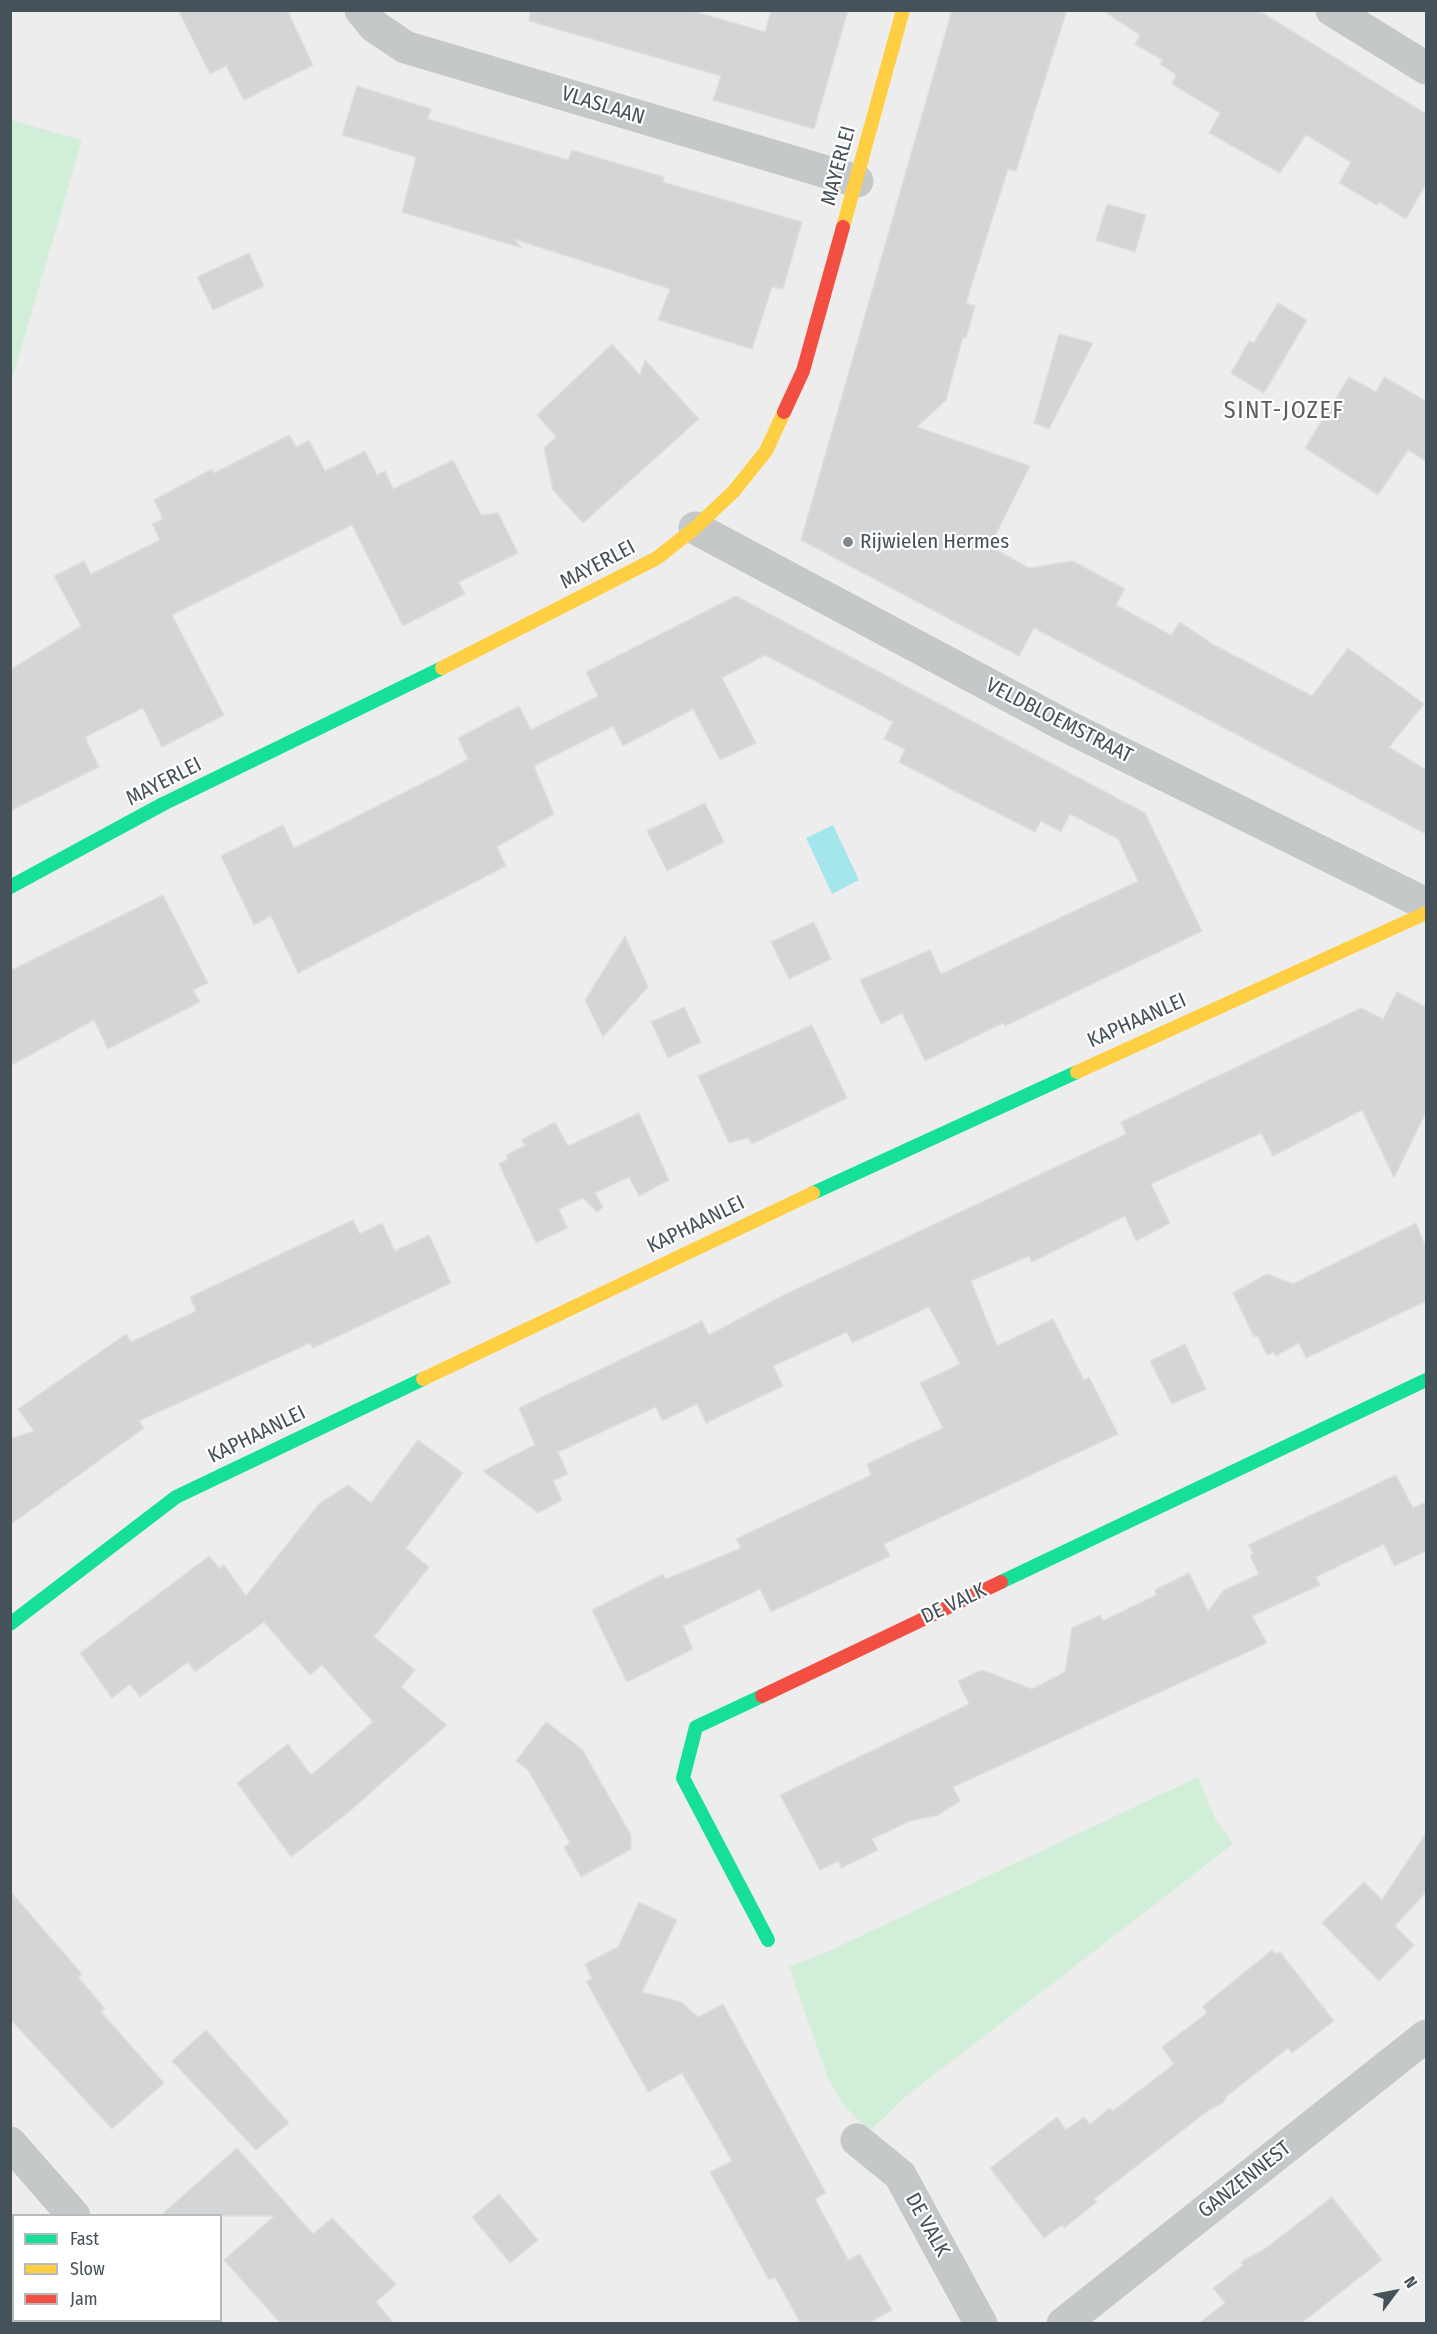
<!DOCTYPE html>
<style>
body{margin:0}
#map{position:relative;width:1437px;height:2334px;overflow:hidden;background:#eeeded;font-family:"Fira Sans Condensed",sans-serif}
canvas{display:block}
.frame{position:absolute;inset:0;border:12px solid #455259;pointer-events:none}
.legend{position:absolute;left:12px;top:2214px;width:210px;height:108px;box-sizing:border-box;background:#fff;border:2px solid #b5babd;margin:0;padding:8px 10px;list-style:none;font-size:18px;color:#455259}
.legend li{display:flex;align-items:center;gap:12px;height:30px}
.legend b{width:30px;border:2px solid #b5babd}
.north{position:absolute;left:1365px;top:2262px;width:60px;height:60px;-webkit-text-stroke:4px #fff;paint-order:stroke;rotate:58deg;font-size:16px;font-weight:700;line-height:24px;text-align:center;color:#455259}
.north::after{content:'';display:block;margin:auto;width:21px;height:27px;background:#455259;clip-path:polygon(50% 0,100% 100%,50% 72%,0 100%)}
</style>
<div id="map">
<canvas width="1437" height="2334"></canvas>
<div class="frame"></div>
<ul class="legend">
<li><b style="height:8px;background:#16e098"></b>Fast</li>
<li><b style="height:8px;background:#ffcf43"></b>Slow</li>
<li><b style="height:8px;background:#f24e42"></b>Jam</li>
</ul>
<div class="north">N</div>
</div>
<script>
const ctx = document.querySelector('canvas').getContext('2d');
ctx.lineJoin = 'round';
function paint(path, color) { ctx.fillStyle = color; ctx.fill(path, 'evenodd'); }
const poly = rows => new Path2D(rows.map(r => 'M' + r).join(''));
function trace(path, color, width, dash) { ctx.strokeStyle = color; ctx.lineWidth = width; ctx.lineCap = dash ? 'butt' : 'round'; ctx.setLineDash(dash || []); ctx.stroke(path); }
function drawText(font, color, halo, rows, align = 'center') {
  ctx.font = font + ' "Fira Sans Condensed",sans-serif'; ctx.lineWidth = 4.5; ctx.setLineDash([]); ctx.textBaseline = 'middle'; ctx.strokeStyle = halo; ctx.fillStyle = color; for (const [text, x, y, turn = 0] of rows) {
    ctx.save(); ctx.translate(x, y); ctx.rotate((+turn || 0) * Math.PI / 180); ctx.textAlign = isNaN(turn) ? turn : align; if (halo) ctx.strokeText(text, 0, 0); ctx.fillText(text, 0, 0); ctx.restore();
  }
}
const green = poly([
 [11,120,82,140,11,383,10,120],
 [1198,1777,1215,1818,1233,1844,904,2098,872,2129,865,2127,843,2104,829,2081,789,1967,827,1952],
 [10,2255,14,2258,14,2320,68,2321,70,2323,11,2323]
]);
const water = poly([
 [833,825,859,880,832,894,806,838]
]);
const building = poly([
 [178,10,287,10,313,65,244,100,226,66,210,74,178,10],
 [530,10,690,10,765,32,771,10,848,10,814,129,713,100,721,76,529,21,530,10],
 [952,10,1067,10,1016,171,1008,169,966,303,975,306,966,338,963,337,946,400,917,427,1030,466,990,546,1029,568,1073,561,1125,589,1116,605,1171,635,1180,622,1214,645,1312,696,1348,648,1424,704,1389,747,1426,770,1426,834,1034,628,1019,656,801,540,952,10],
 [1102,10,1258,10,1426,114,1426,184,1406,219,1379,202,1377,205,1339,183,1351,162,1306,135,1280,173,1209,133,1220,113,1172,84,1176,75,1160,64,1163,60,1135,44,1140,35,1102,10],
 [357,86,431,109,428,119,462,129,568,160,572,150,664,177,663,182,802,222,783,289,772,287,752,349,658,320,670,289,514,239,522,248,402,212,416,157,342,135,357,86],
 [1107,204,1146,215,1135,252,1096,240,1107,204],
 [249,253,264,286,213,310,197,277,249,253],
 [1278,303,1307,320,1264,393,1231,373,1249,341,1254,343,1278,303],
 [1059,334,1093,343,1049,429,1034,423,1059,334],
 [612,344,640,375,645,360,699,419,583,523,553,490,544,448,556,437,537,415,612,344],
 [1349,377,1376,392,1384,377,1426,401,1426,461,1408,450,1378,495,1305,448,1349,377],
 [289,435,296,447,309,440,325,471,365,451,377,475,385,471,393,489,453,460,481,515,498,513,518,553,459,582,465,594,403,626,352,525,172,615,224,715,162,747,143,708,85,737,99,767,10,811,10,670,81,626,54,576,84,561,91,574,160,540,152,524,163,519,154,500,212,469,214,473,289,435],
 [736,596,1145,813,1202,931,1005,1026,1003,1023,925,1061,902,1013,881,1024,860,980,930,950,941,974,1138,881,1118,839,1070,814,1061,832,1041,821,1035,832,966,797,899,762,905,749,884,739,893,722,765,655,722,678,756,743,720,760,693,709,623,746,613,726,534,766,554,814,497,847,506,866,298,973,271,916,254,925,221,856,283,825,294,848,441,774,468,759,458,738,519,706,531,730,598,696,586,672,736,596],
 [705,803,724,842,667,871,647,831,705,803],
 [163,895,208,983,193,990,200,1002,108,1049,94,1020,10,1066,10,971,163,895],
 [814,922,831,959,789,979,771,942,814,922],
 [625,936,648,987,603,1037,585,1000,625,936],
 [1397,992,1426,1007,1426,1112,1394,1178,1362,1110,1273,1156,1261,1133,1151,1184,1170,1223,1136,1241,1125,1216,1032,1262,1029,1256,971,1281,997,1346,1053,1319,1084,1380,1089,1377,1118,1434,884,1544,890,1556,771,1612,760,1589,683,1626,693,1649,627,1682,592,1610,663,1574,666,1579,741,1548,736,1539,871,1475,867,1464,943,1428,920,1383,960,1364,929,1307,852,1343,847,1332,773,1366,783,1386,706,1423,697,1404,662,1421,656,1407,558,1452,568,1474,553,1481,562,1500,538,1513,483,1471,535,1445,519,1408,702,1321,709,1335,782,1296,1126,1134,1121,1122,1361,1008,1383,1019,1397,992],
 [684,1007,701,1042,668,1058,651,1022,684,1007],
 [812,1025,847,1098,752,1144,748,1138,729,1143,698,1076,812,1025],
 [639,1113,669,1180,639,1196,629,1177,595,1193,603,1207,597,1212,583,1198,559,1209,567,1228,536,1243,499,1164,508,1159,506,1155,526,1145,521,1140,555,1122,568,1146,639,1113],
 [353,1220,360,1234,382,1223,395,1251,429,1235,451,1283,313,1348,310,1343,139,1421,144,1428,10,1525,10,1439,34,1431,18,1409,126,1334,131,1342,196,1311,190,1297,353,1220],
 [1416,1223,1426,1247,1426,1301,1306,1358,1299,1343,1276,1356,1274,1352,1267,1355,1257,1335,1254,1337,1233,1293,1267,1274,1293,1284,1416,1223],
 [1185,1344,1206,1389,1172,1404,1150,1361,1185,1344],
 [418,1440,463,1473,406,1548,429,1567,374,1637,415,1670,401,1687,447,1725,350,1811,291,1857,237,1783,288,1744,311,1775,373,1722,322,1665,310,1675,264,1622,195,1672,188,1662,140,1697,130,1684,112,1698,80,1653,209,1556,220,1569,224,1565,246,1596,319,1504,348,1485,371,1503,418,1440],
 [1396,1475,1413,1508,1426,1502,1426,1551,1394,1566,1384,1544,1316,1577,1320,1585,1252,1616,1267,1643,953,1787,960,1801,938,1815,910,1821,872,1839,878,1850,841,1868,838,1861,820,1870,780,1795,969,1704,958,1681,982,1670,1032,1689,1065,1672,1072,1628,1100,1615,1103,1621,1156,1595,1155,1590,1189,1573,1208,1611,1224,1590,1259,1574,1250,1556,1253,1553,1248,1545,1396,1475],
 [546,1722,582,1749,631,1835,631,1849,581,1877,564,1847,570,1843,528,1770,516,1761,546,1722],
 [1426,1833,1426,1892,1395,1926,1414,1945,1379,1981,1322,1923,1364,1882,1382,1900,1426,1833],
 [10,1891,82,1974,78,1977,105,2009,101,2012,164,2083,112,2129,10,2019,10,1891],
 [639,1902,677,1920,642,1992,681,2002,698,2017,723,2004,826,2193,815,2199,848,2260,860,2254,892,2310,867,2324,801,2324,775,2277,769,2280,710,2172,732,2161,682,2073,648,2092,586,1981,592,1979,585,1964,618,1947,639,1902],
 [1272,1950,1276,1954,1280,1952,1334,2021,1292,2053,1288,2048,1227,2096,1223,2103,1209,2110,1094,2199,1097,2202,1064,2228,1062,2225,1044,2238,990,2168,1057,2117,1066,2130,1084,2117,1090,2124,1110,2108,1113,2111,1174,2064,1162,2047,1207,2013,1203,2006,1272,1950],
 [206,2030,289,2123,256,2150,172,2061,206,2030],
 [237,2148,313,2234,332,2218,396,2284,376,2302,394,2324,281,2324,224,2260,274,2216,160,2216,237,2148],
 [499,2194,538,2240,510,2263,472,2217,499,2194],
 [1332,2197,1382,2260,1300,2324,1198,2324,1225,2303,1213,2288,1243,2265,1241,2262,1266,2248,1332,2197]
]);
const street = poly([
 [361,10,374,26,405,47,857,181],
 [1332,10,1426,68],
 [695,528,1066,726,1426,904],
 [857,2140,900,2175,981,2324],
 [10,2143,74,2216],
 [163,2320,166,2324],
 [1063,2324,1426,2036]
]);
const fast = poly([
 [10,887,163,804,442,668],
 [813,1193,1077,1072],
 [1001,1582,1426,1380],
 [10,1624,176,1497,423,1379],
 [762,1696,696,1727,683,1778,768,1940]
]);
const slow = poly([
 [843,227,903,10],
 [442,668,657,558,695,528,734,491,766,451,784,412],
 [1077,1072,1426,913],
 [423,1379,813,1193]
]);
const jam = poly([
 [784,412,803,371,843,227],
 [762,1696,1001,1582]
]);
const markers = [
 [848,542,6,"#80888d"]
];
const streetNames = [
 ["VLASLAAN",603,106,17],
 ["MAYERLEI",839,166,-75],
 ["MAYERLEI",598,565,-28],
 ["VELDBLOEMSTRAAT",1059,721,27],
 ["MAYERLEI",164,782,-27],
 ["KAPHAANLEI",1137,1021,-24],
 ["KAPHAANLEI",696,1225,-26],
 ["KAPHAANLEI",257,1435,-26],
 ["DE VALK",954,1604,-25],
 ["GANZENNEST",1245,2180,-38],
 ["DE VALK",927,2225,61]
];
const poiNames = [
 ["Rijwielen Hermes",860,542]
];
const quarterNames = [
 ["SINT-JOZEF",1284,411]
];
paint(green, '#d1eed8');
paint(water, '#a5e6ec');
paint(building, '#d4d5d6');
trace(building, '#dfdfe0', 1.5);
trace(street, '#c4c8c9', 33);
trace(fast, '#16e098', 14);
trace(slow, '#ffcf43', 14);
trace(jam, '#f24e42', 14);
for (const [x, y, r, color] of markers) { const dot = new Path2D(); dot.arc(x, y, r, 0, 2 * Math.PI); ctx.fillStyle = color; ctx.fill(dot); trace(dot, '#fff', 2); }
drawText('21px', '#455259', '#fff', streetNames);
drawText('21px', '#455259', '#fff', poiNames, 'left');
ctx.letterSpacing = '1.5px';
drawText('24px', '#595e61', '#fff', quarterNames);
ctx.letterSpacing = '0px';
</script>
